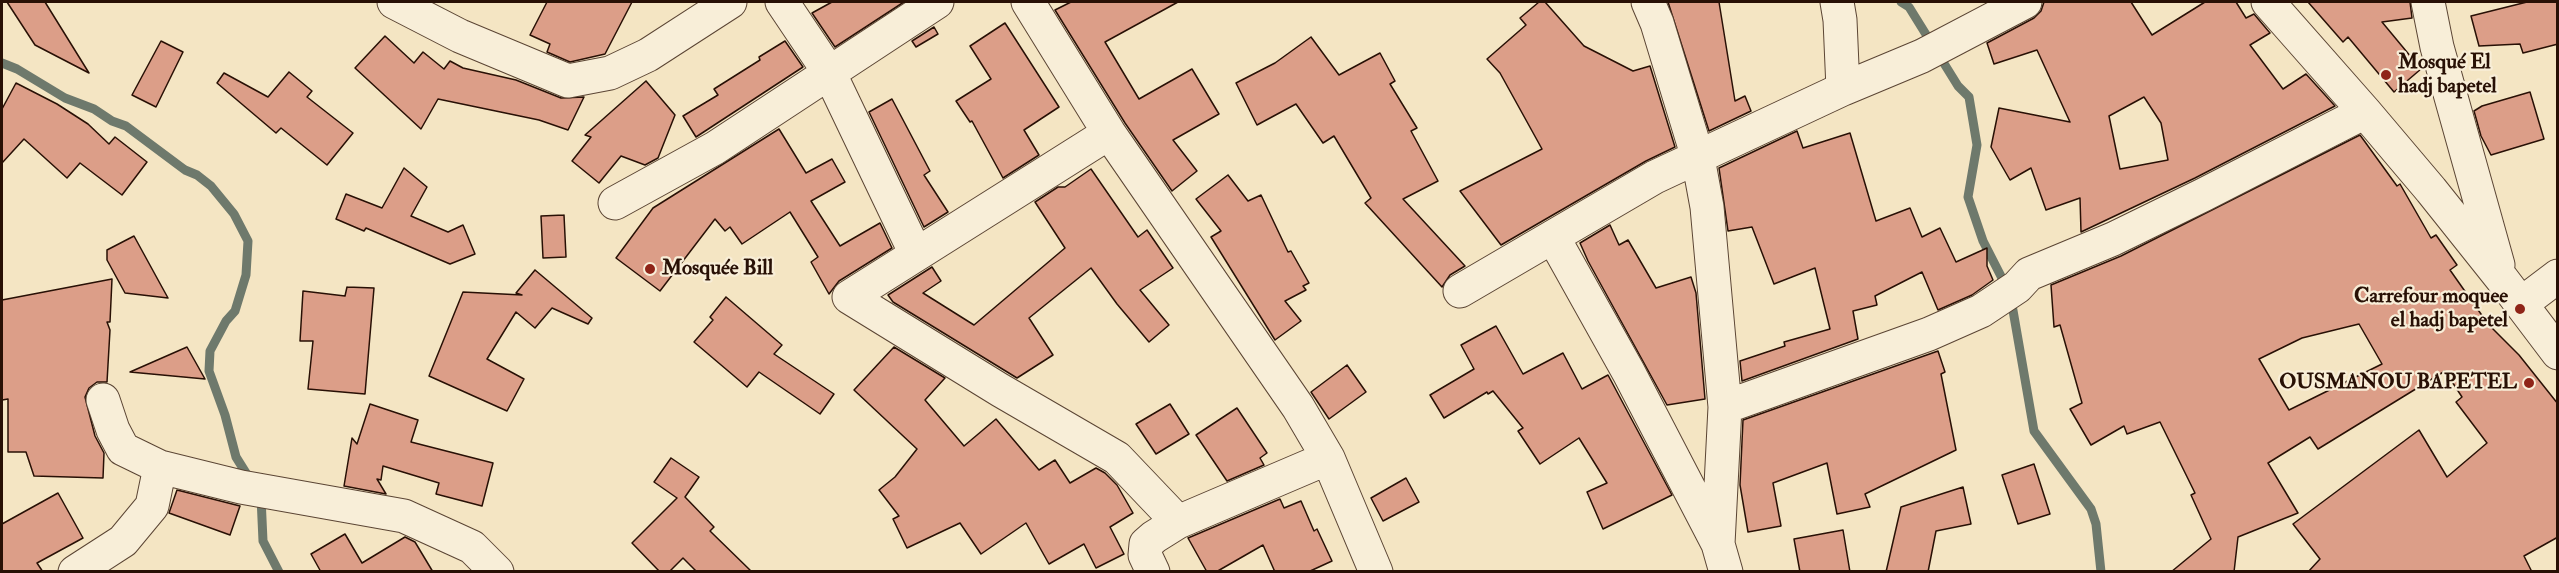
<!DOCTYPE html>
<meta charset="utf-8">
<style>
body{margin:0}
#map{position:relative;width:2559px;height:573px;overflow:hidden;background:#f4e5c3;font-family:"IM FELL Double Pica",serif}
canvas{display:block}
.frame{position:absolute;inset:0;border:3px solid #281005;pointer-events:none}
</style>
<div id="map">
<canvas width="2559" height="573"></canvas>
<div class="frame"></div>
</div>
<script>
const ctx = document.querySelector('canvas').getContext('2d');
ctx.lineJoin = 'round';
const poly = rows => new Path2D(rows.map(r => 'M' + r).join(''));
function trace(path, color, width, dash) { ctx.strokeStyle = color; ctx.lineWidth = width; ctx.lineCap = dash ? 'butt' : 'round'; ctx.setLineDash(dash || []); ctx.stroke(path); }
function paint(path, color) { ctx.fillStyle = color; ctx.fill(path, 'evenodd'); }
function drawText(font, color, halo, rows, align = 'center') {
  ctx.font = font + ' "IM FELL Double Pica",serif'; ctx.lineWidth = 4.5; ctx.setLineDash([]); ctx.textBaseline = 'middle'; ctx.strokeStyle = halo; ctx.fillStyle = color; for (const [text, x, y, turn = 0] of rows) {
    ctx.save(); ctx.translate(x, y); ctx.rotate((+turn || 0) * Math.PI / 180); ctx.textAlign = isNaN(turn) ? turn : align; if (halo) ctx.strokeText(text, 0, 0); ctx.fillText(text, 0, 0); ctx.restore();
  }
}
const stream = poly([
 [1901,2,1909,7,1958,86,1969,97,1977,145,1968,197,1983,241,2006,286],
 [2,63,17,69,65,98,94,109,112,121,126,126,185,170,197,175,211,186,234,214,248,241,246,275,235,311,226,321,210,351,209,371,225,415,236,457,251,481],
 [2011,299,2034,431,2091,509,2096,524,2101,572],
 [261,497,263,541,279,572]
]);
const building = poly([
 [7,2,45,2,89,73,35,45,7,2],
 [547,2,632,2,605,54,570,62,547,52,550,44,530,35,547,2],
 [832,2,904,2,835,47,812,13,832,2],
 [1071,2,1178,2,1105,42,1139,99,1192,69,1219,114,1173,140,1197,171,1172,191,1125,123,1055,10,1071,2],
 [1539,2,1545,2,1584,46,1633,71,1650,66,1675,147,1646,161,1501,245,1460,191,1542,149,1500,73,1487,59,1526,25,1520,18,1539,2],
 [1668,2,1719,2,1735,101,1745,96,1751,111,1709,131,1668,2],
 [2044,2,2131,2,2152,35,2205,2,2236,2,2246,18,2254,14,2270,33,2250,45,2283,89,2306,74,2335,106,2195,178,2081,232,2080,198,2046,210,2031,168,2010,180,1991,147,1999,108,2070,122,2037,50,1994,64,1987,43,2034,18,2041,11,2044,2],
 [2144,97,2161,123,2168,160,2120,169,2109,116,2144,97],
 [2308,2,2410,2,2412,18,2382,22,2421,69,2394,92,2348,37,2343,42,2308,2],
 [2527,2,2558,2,2558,44,2523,53,2520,44,2479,46,2471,16,2527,2],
 [1005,23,1059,107,1024,130,1039,155,1003,178,972,121,970,122,956,101,991,79,970,46,1005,23],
 [934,27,938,34,916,47,912,41,934,27],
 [385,36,414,63,423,52,444,69,450,61,463,68,516,80,561,98,584,97,568,130,539,120,438,99,421,129,355,68,385,36],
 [1311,37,1339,75,1380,53,1395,81,1390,84,1417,128,1411,131,1438,181,1403,199,1465,266,1450,275,1442,287,1365,203,1371,198,1334,136,1323,143,1296,104,1257,125,1236,83,1275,63,1311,37],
 [161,41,183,52,156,107,132,95,161,41],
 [785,41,803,67,696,137,683,116,718,95,714,89,760,60,759,57,785,41],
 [289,72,312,91,307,97,353,133,327,165,281,128,276,133,217,83,224,73,268,97,289,72],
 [646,81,675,115,658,158,645,165,621,156,599,183,572,161,591,137,585,135,646,81],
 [16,83,57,104,88,124,109,144,115,137,147,162,122,195,80,163,67,178,24,139,2,163,2,109,16,83],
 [2530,92,2544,139,2491,155,2481,136,2474,111,2482,106,2530,92],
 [892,99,930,171,924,175,948,212,924,227,869,112,892,99],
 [779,129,806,173,832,159,845,182,811,201,840,246,880,223,892,248,839,281,829,294,811,262,818,257,790,212,742,244,730,227,725,231,715,219,660,291,616,258,653,208,779,129],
 [1797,131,1803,148,1850,133,1876,221,1910,208,1922,237,1940,228,1956,262,1987,248,1987,266,1993,280,1972,295,1938,310,1922,272,1875,296,1877,305,1853,311,1858,339,1742,381,1740,361,1785,346,1784,342,1830,329,1815,268,1774,284,1752,227,1728,231,1719,168,1797,131],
 [2360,135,2397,186,2400,184,2431,238,2436,235,2457,265,2450,270,2488,324,2519,355,2558,404,2558,537,2524,556,2532,572,2308,572,2320,559,2293,524,2419,430,2447,477,2487,443,2456,402,2462,397,2445,371,2318,449,2310,437,2268,463,2298,513,2238,537,2234,572,2171,572,2211,539,2191,495,2195,493,2160,422,2127,434,2124,426,2091,445,2070,409,2082,403,2060,325,2054,327,2051,285,2121,256,2360,135],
 [2359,324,2382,364,2289,410,2259,359,2302,338,2359,324],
 [404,168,427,187,411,216,448,232,463,225,475,254,450,264,366,228,364,231,336,219,346,194,382,208,404,168],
 [1091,169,1138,237,1147,230,1173,268,1140,290,1169,325,1149,342,1117,304,1091,268,1029,318,1053,355,1017,378,893,302,888,295,932,267,941,281,923,293,974,325,1065,248,1035,202,1058,187,1065,187,1091,169],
 [1228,175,1248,201,1261,195,1288,252,1291,251,1309,283,1303,286,1306,290,1285,301,1301,321,1275,340,1211,237,1221,231,1196,199,1228,175],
 [564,215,566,257,543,258,541,216,564,215],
 [1610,225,1619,245,1628,240,1656,288,1691,277,1696,293,1705,399,1667,405,1588,261,1580,243,1610,225],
 [134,236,157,278,168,298,125,293,107,260,107,250,134,236],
 [535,270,592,318,588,324,552,308,535,328,516,312,487,359,524,379,507,411,429,376,463,292,522,295,516,293,535,270],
 [112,279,110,322,107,322,110,330,107,382,97,382,89,388,85,397,95,436,104,453,103,478,34,476,26,452,8,452,8,399,2,400,2,300,112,279],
 [347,287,374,288,365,394,308,389,313,341,300,341,303,291,345,296,347,287],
 [726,297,782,345,774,354,834,394,820,414,759,372,747,387,694,342,713,320,710,317,726,297],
 [1496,326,1523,374,1563,353,1582,389,1608,375,1672,495,1603,529,1587,492,1607,483,1579,438,1540,464,1518,431,1523,428,1493,391,1488,394,1487,392,1444,418,1430,395,1474,369,1461,345,1496,326],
 [187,347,205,379,130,372,187,347],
 [894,347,945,378,925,400,964,446,996,419,1039,470,1055,460,1070,483,1096,468,1105,473,1117,485,1133,513,1110,527,1124,554,1096,568,1084,544,1049,564,1026,523,981,554,960,523,907,548,893,519,899,516,879,490,895,477,917,449,854,390,894,347],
 [1938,351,1945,372,1941,374,1956,450,1865,494,1870,507,1837,514,1827,463,1773,483,1781,526,1748,532,1740,485,1743,420,1938,351],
 [1347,365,1366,392,1329,419,1311,392,1347,365],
 [370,404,418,420,411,442,493,463,482,506,436,494,439,483,383,466,381,480,377,479,386,494,344,486,352,438,357,444,370,404],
 [1170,404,1189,434,1156,454,1136,424,1170,404],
 [1237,408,1267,453,1260,458,1264,465,1227,481,1196,435,1237,408],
 [671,458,699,477,685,497,714,527,710,531,752,572,697,572,683,558,669,572,660,572,632,543,677,498,654,482,671,458],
 [2034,464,2050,514,2018,524,2002,475,2034,464],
 [1406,478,1419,502,1383,521,1371,498,1406,478],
 [1963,487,1971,524,1936,531,1928,572,1886,572,1901,507,1963,487],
 [177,490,240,506,230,535,169,513,177,490],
 [58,493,83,538,37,563,43,572,2,572,2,524,58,493],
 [1280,499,1284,508,1301,501,1314,531,1317,529,1332,561,1308,572,1275,572,1263,545,1216,572,1207,572,1188,538,1280,499],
 [1843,530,1850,572,1800,572,1794,539,1843,530],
 [345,534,362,563,405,537,415,542,433,572,321,572,311,554,345,534]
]);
const minor = poly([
 [394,2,460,36,568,81,610,73,648,55,730,2],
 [782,2,829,72,916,254],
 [1028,2,1109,133,1298,407,1328,458,1376,572],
 [1648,2,1657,23,1698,158,1707,207,1725,407,1718,544],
 [1837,2,1840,20,1843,89],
 [2268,2,2365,112,2431,190,2502,279,2558,353],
 [2428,2,2437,47,2498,265],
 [1109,133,849,297,1000,390,1117,458,1178,522],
 [615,203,715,148,937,2],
 [1553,237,1629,373,1718,544,1726,572],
 [1460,291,1655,177,1843,89,1922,56,2025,2],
 [2521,304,2558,276],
 [103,400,113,430,123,449,160,467,241,487,404,516,472,547,497,572],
 [1725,407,1929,334,1981,311,2017,287,2029,274,2113,239,2203,195,2365,112],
 [75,572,123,541,152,506,160,467],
 [1153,572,1145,555,1146,544,1154,537,1178,522,1328,458]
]);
const markers = [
 [2386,75,6,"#8f2418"],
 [650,269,6,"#8f2418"],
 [2520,309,6,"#8f2418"],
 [2529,383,6,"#8f2418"]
];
const poiNames = [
 ["Mosqué El",2398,63],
 ["hadj bapetel",2398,87],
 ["Mosquée Bill",662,269],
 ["Carrefour moquee",2508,297,"right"],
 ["el hadj bapetel",2508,321,"right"],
 ["OUSMANOU BAPETEL",2517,383,"right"]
];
trace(stream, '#6e796c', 9);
paint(building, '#dc9e88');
trace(building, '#281005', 1.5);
trace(minor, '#5b4534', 35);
trace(minor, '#f8eed8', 33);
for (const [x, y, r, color] of markers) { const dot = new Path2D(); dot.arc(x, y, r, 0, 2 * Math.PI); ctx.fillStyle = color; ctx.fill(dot); trace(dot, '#f8eed8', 2); }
drawText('bold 21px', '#281005', '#f8eed8', poiNames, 'left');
</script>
